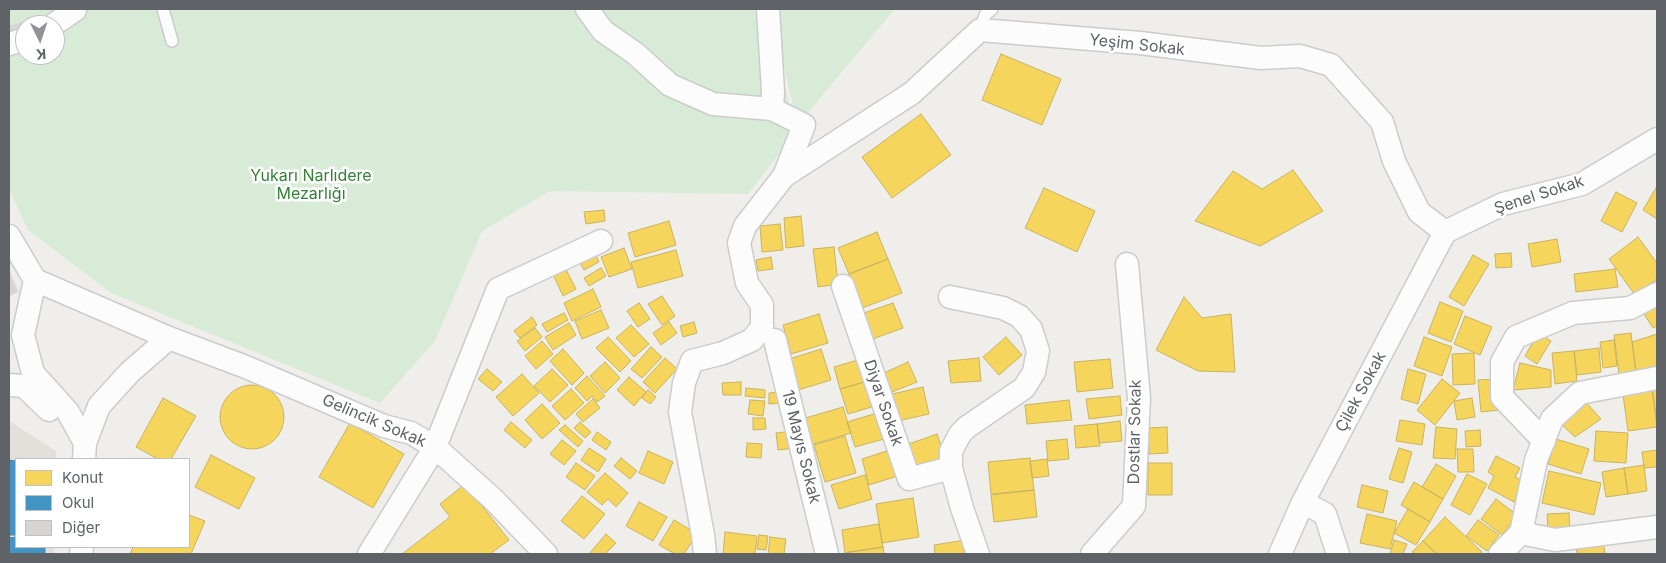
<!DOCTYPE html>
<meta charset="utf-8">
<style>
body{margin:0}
#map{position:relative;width:1666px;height:563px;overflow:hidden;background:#efeeea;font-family:Inter,sans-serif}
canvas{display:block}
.frame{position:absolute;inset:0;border:10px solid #5f6368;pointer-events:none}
.legend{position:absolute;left:15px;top:458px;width:175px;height:90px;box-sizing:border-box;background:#fff;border:1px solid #bfc1c3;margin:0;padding:6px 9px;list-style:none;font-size:15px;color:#5f6368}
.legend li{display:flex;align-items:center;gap:10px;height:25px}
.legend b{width:25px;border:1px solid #bfc1c3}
.north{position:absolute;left:15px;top:15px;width:50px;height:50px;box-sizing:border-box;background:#fff;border:1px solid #bfc1c3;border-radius:50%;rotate:176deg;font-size:14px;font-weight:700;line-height:20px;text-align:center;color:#5f6368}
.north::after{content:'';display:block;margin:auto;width:18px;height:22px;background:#919496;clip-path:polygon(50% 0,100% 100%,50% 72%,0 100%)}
</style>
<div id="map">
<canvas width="1666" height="563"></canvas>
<div class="frame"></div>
<ul class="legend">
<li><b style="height:14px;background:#f6d55c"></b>Konut</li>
<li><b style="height:14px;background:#4393c3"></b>Okul</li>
<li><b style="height:14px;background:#d6d5d3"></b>Diğer</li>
</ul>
<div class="north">K</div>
</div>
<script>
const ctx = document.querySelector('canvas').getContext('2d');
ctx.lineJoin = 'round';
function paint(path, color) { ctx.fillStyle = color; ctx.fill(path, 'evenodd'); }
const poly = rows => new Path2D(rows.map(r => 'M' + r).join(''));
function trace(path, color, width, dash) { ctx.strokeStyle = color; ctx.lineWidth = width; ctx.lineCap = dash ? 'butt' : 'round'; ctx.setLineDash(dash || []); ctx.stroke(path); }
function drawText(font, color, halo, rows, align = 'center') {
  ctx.font = font + ' Inter,sans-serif'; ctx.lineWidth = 5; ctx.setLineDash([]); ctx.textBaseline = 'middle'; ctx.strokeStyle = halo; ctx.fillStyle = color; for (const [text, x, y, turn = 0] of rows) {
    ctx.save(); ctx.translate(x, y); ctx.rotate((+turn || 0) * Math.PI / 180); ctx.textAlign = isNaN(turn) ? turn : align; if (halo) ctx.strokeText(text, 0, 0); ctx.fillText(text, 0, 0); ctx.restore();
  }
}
const education = poly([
 [9,421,56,451,56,459,16,459,16,547,54,547,54,554,9,554]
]);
const green = poly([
 [9,9,895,9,798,124,782,61,775,46,796,132,748,194,550,191,482,231,435,341,380,403,111,293,28,230,9,189],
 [25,25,55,25,55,55,25,55]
]);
const homes = poly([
 [1001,54,1061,79,1042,125,982,100,1001,54],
 [921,114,951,155,892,198,862,157,921,114],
 [1293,170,1323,211,1260,246,1195,221,1233,171,1262,189,1293,170],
 [1657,186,1657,219,1643,210,1657,186],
 [1044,188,1095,211,1077,252,1025,228,1044,188],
 [1616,192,1637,203,1622,232,1601,221,1616,192],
 [604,210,605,221,586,224,584,212,604,210],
 [801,216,804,246,786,248,784,218,801,216],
 [669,221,676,245,635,257,628,233,669,221],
 [780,224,783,250,762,252,760,226,780,224],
 [877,232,888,259,849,274,838,248,877,232],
 [1638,237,1657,263,1657,279,1635,295,1609,259,1638,237],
 [1557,239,1561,262,1532,267,1528,244,1557,239],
 [834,247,838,284,818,287,813,249,834,247],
 [624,248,632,269,609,277,601,257,624,248],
 [593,249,599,262,584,270,577,257,593,249],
 [676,250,683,276,638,288,631,262,676,250],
 [1511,253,1512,267,1496,268,1495,254,1511,253],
 [1473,255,1489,264,1464,306,1449,297,1473,255],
 [771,257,773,269,758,271,756,260,771,257],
 [888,259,902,293,862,308,849,274,888,259],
 [563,264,576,289,563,296,551,270,563,264],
 [601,268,606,276,589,286,584,278,601,268],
 [1615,269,1618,287,1576,292,1574,274,1615,269],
 [593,289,601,307,572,321,564,303,593,289],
 [662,296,675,316,662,325,648,304,662,296],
 [1184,297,1202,318,1231,314,1235,372,1198,371,1156,350,1184,297],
 [1440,302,1463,311,1451,342,1428,333,1440,302],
 [639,303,650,319,638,327,627,311,639,303],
 [893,303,903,328,867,341,858,315,893,303],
 [1657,305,1657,326,1653,328,1644,314,1657,305],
 [601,310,609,328,582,339,575,321,601,310],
 [564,313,568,320,547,332,542,324,564,313],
 [819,314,828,343,791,354,783,325,819,314],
 [1465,316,1492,327,1480,355,1454,344,1465,316],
 [532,317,537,325,520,338,514,331,532,317],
 [669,322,677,333,661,345,653,333,669,322],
 [694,322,697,333,683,337,680,326,694,322],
 [569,323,576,335,553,350,545,337,569,323],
 [631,325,649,344,634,357,616,338,631,325],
 [535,328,542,337,525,351,517,341,535,328],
 [1538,333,1551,341,1537,364,1525,356,1538,333],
 [1631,333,1636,372,1619,374,1614,335,1631,333],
 [1657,334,1657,366,1636,372,1632,342,1657,334],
 [608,337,631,361,620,372,596,348,608,337],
 [1006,337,1022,355,999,375,983,357,1006,337],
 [1424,337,1452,347,1442,376,1414,366,1424,337],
 [1614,340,1617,366,1603,368,1600,342,1614,340],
 [542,341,553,354,536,369,525,356,542,341],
 [651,347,662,357,642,378,631,369,651,347],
 [1599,348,1601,372,1577,375,1574,351,1599,348],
 [563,349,584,373,572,385,550,361,563,349],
 [821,349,831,380,798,390,789,359,821,349],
 [1574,351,1577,381,1555,384,1552,353,1574,351],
 [1474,353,1475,384,1453,385,1452,354,1474,353],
 [665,358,677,369,655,393,643,382,665,358],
 [979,358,981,381,951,383,948,361,979,358],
 [861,359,868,381,840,389,834,367,861,359],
 [1110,359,1113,388,1077,392,1074,362,1110,359],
 [605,362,620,378,605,393,590,376,605,362],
 [908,362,917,382,892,392,884,373,908,362],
 [1520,363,1551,370,1551,387,1513,390,1520,363],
 [487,369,502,382,493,391,478,379,487,369],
 [552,369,568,385,550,402,534,386,552,369],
 [1408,369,1426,374,1418,404,1401,399,1408,369],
 [522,374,539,393,513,416,496,397,522,374],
 [587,376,605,396,597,402,592,396,587,401,575,388,587,376],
 [629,377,646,392,634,406,617,390,629,377],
 [1442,379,1460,393,1435,425,1417,410,1442,379],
 [1497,379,1500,410,1481,412,1478,380,1497,379],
 [868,381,875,406,848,414,840,389,868,381],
 [741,382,741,395,723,395,722,383,741,382],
 '220 417a32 32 0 1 1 64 0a32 32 0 1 1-64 0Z',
 [923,387,929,414,898,421,892,394,923,387],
 [1657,387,1657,422,1652,388,1657,387],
 [746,388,765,390,765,398,745,396,746,388],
 [571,389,584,403,565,420,552,406,571,389],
 [648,390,656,397,650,404,642,398,648,390],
 [1652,390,1657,427,1628,431,1623,395,1652,390],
 [782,392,783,403,769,404,769,393,782,392],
 [1120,396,1122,415,1089,419,1086,399,1120,396],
 [163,398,196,416,171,459,158,459,136,447,163,398],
 [1472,398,1475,417,1457,420,1454,401,1472,398],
 [593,399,600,408,583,422,576,414,593,399],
 [750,400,765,401,763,416,748,414,750,400],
 [1069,400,1072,420,1027,424,1025,405,1069,400],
 [1584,400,1601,419,1575,437,1560,423,1584,400],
 [542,404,560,423,542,439,525,420,542,404],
 [843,407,851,433,810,445,802,419,843,407],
 [877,413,884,439,855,447,847,422,877,413],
 [753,418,765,418,766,429,753,430,753,418],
 [1400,420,1425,424,1422,445,1396,441,1400,420],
 [1120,421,1122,441,1099,443,1097,424,1120,421],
 [511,422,532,440,525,448,504,430,511,422],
 [580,422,591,432,585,438,574,428,580,422],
 [350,423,404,454,373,508,319,477,350,423],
 [1097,424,1100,446,1076,448,1074,426,1097,424],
 [565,425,583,441,578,447,559,430,565,425],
 [1167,427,1168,453,1149,454,1148,428,1167,427],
 [1436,427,1457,429,1455,459,1433,458,1436,427],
 [1480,430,1481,446,1466,447,1465,431,1480,430],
 [793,431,795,448,778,450,776,433,793,431],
 [1596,431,1628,433,1626,463,1594,461,1596,431],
 [597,432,611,442,606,450,592,440,597,432],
 [937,434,945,457,914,468,906,445,937,434],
 [845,436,856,473,825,482,814,445,845,436],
 [1067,439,1069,459,1048,461,1046,441,1067,439],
 [1556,439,1589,449,1581,474,1548,464,1556,439],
 [562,440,576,451,564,465,550,454,562,440],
 [747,443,762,444,761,458,746,457,747,443],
 [589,448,606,459,598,472,581,460,589,448],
 [1399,448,1412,452,1403,483,1389,479,1399,448],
 [1457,449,1473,449,1474,472,1458,472,1457,449],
 [890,450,898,476,869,485,862,459,890,450],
 [1657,450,1657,467,1644,468,1642,452,1657,450],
 [648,451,673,462,664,484,639,473,648,451],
 [211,455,255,478,239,509,195,487,211,455],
 [1496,456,1520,468,1515,477,1525,482,1514,502,1488,488,1494,476,1488,472,1496,456],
 [621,458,637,471,630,479,614,466,621,458],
 [1030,458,1034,490,991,494,988,462,1030,458],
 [1047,459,1049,476,1032,478,1030,461,1047,459],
 [576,463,595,476,585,490,566,477,576,463],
 [1148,463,1172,463,1172,495,1148,495,1148,463],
 [1436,464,1456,476,1443,499,1422,487,1436,464],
 [1644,465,1647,491,1628,494,1624,468,1644,465],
 [1624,468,1628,494,1606,497,1602,472,1624,468],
 [1549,471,1601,483,1594,515,1542,503,1549,471],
 [605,473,628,493,616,507,608,499,602,505,587,492,605,473],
 [1467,474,1487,484,1470,515,1451,505,1467,474],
 [865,475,872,499,839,509,831,485,865,475],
 [1414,482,1443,499,1430,522,1401,505,1414,482],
 [465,484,509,540,490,554,402,554,450,517,440,504,465,484],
 [1362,485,1388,491,1383,513,1357,507,1362,485],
 [1034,490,1037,517,994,522,991,495,1034,490],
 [582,496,605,514,584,539,561,521,582,496],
 [913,498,919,537,882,543,876,504,913,498],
 [1496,499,1517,515,1502,535,1481,519,1496,499],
 [639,502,667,517,653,541,626,526,639,502],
 [1408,509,1430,522,1416,545,1394,533,1408,509],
 [1569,513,1570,529,1548,530,1547,514,1569,513],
 [1367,514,1397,521,1390,549,1360,543,1367,514],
 [189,515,205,521,191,554,130,554,133,547,189,547,189,515],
 [1445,517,1482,552,1480,554,1437,554,1423,541,1445,517],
 [674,520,697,534,684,554,675,554,659,545,674,520],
 [1478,520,1499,535,1487,551,1466,536,1478,520],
 [879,524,883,547,845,553,842,530,879,524],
 [725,532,757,536,755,554,723,554,725,532],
 [606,534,616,543,605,554,589,554,606,534],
 [759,535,768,536,766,550,757,549,759,535],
 [770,537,786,539,784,554,768,554,770,537],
 [1603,538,1605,554,1577,554,1575,541,1603,538],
 [972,539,974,554,935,554,934,545,972,539],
 [1394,540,1407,544,1403,554,1390,554,1394,540],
 [1423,541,1437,554,1415,554,1412,552,1423,541],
 [883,547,884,554,848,554,848,552,883,547]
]);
const schools = poly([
 [9,460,16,461,16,535,9,535,9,460],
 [16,537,16,547,45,547,45,554,9,554,9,538,16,537]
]);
const building = poly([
 [32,19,34,25,25,25,25,33,13,37,9,26,32,19],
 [9,270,18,292,9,296,9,270]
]);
const service = poly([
 [163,9,172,41],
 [980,30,985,15,992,9]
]);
const minor = poly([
 [587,9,603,31,636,54,670,85,713,104,772,109,773,91,768,9],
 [53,25,75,10,74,9],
 [9,44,25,39],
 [784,176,912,93,980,30,1140,43,1261,58,1300,56,1331,65,1382,122,1394,161,1419,212,1445,232],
 [1445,232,1503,204,1582,184,1657,139],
 [9,236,35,280,169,338,246,367,384,426,411,433,435,447,493,499,546,554],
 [35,280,23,335,33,373,68,412,85,443],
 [843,286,909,479,951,468],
 [950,297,1003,308,1019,316,1031,329,1038,351,1034,372,1024,388,967,427,960,434,951,451,951,468,962,508,978,554],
 [775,340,827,554],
 [9,385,24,386,49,410],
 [1544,441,1502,397,1502,362,1516,337,1573,313,1630,308,1657,294],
 [84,459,85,443,99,406,130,372,169,338],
 [1303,502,1325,514,1338,554],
 [1521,533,1555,540,1657,527],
 [81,554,82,547],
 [369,554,435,447,498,289,601,241],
 [705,554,703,535,680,412,684,383,692,361,723,353,752,340,762,327,762,305,747,283,739,243,745,226,784,176,804,125,772,109],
 [1092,554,1134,506,1139,398,1127,264],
 [1280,554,1303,502,1445,232],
 [1500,554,1521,533,1536,460,1552,419,1580,393,1657,378]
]);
const streetNames = [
 ["Yeşim Sokak",1137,45,6],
 ["Şenel Sokak",1539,195,-18],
 ["Çilek Sokak",1361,392,-62],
 ["Diyar Sokak",883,403,71],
 ["Gelincik Sokak",374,421,23],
 ["Dostlar Sokak",1135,432,-89],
 ["19 Mayıs Sokak",801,447,76]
];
const parkNames = [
 ["Yukarı Narlıdere",311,176],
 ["Mezarlığı",311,194]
];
paint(education, '#e2e0da');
paint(green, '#d8ebd6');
paint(homes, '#f6d55c');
trace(homes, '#c9b360', 1);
paint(schools, '#4393c3');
trace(schools, '#4b85a8', 1);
paint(building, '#d6d5d3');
trace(building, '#deddd9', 1);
trace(service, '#cbcccc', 14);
trace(minor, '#cbcccc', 25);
trace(service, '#fdfcfc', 11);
trace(minor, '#fdfcfc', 22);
drawText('16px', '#5f6368', '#fff', streetNames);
drawText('16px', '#348238', '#fff', parkNames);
</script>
